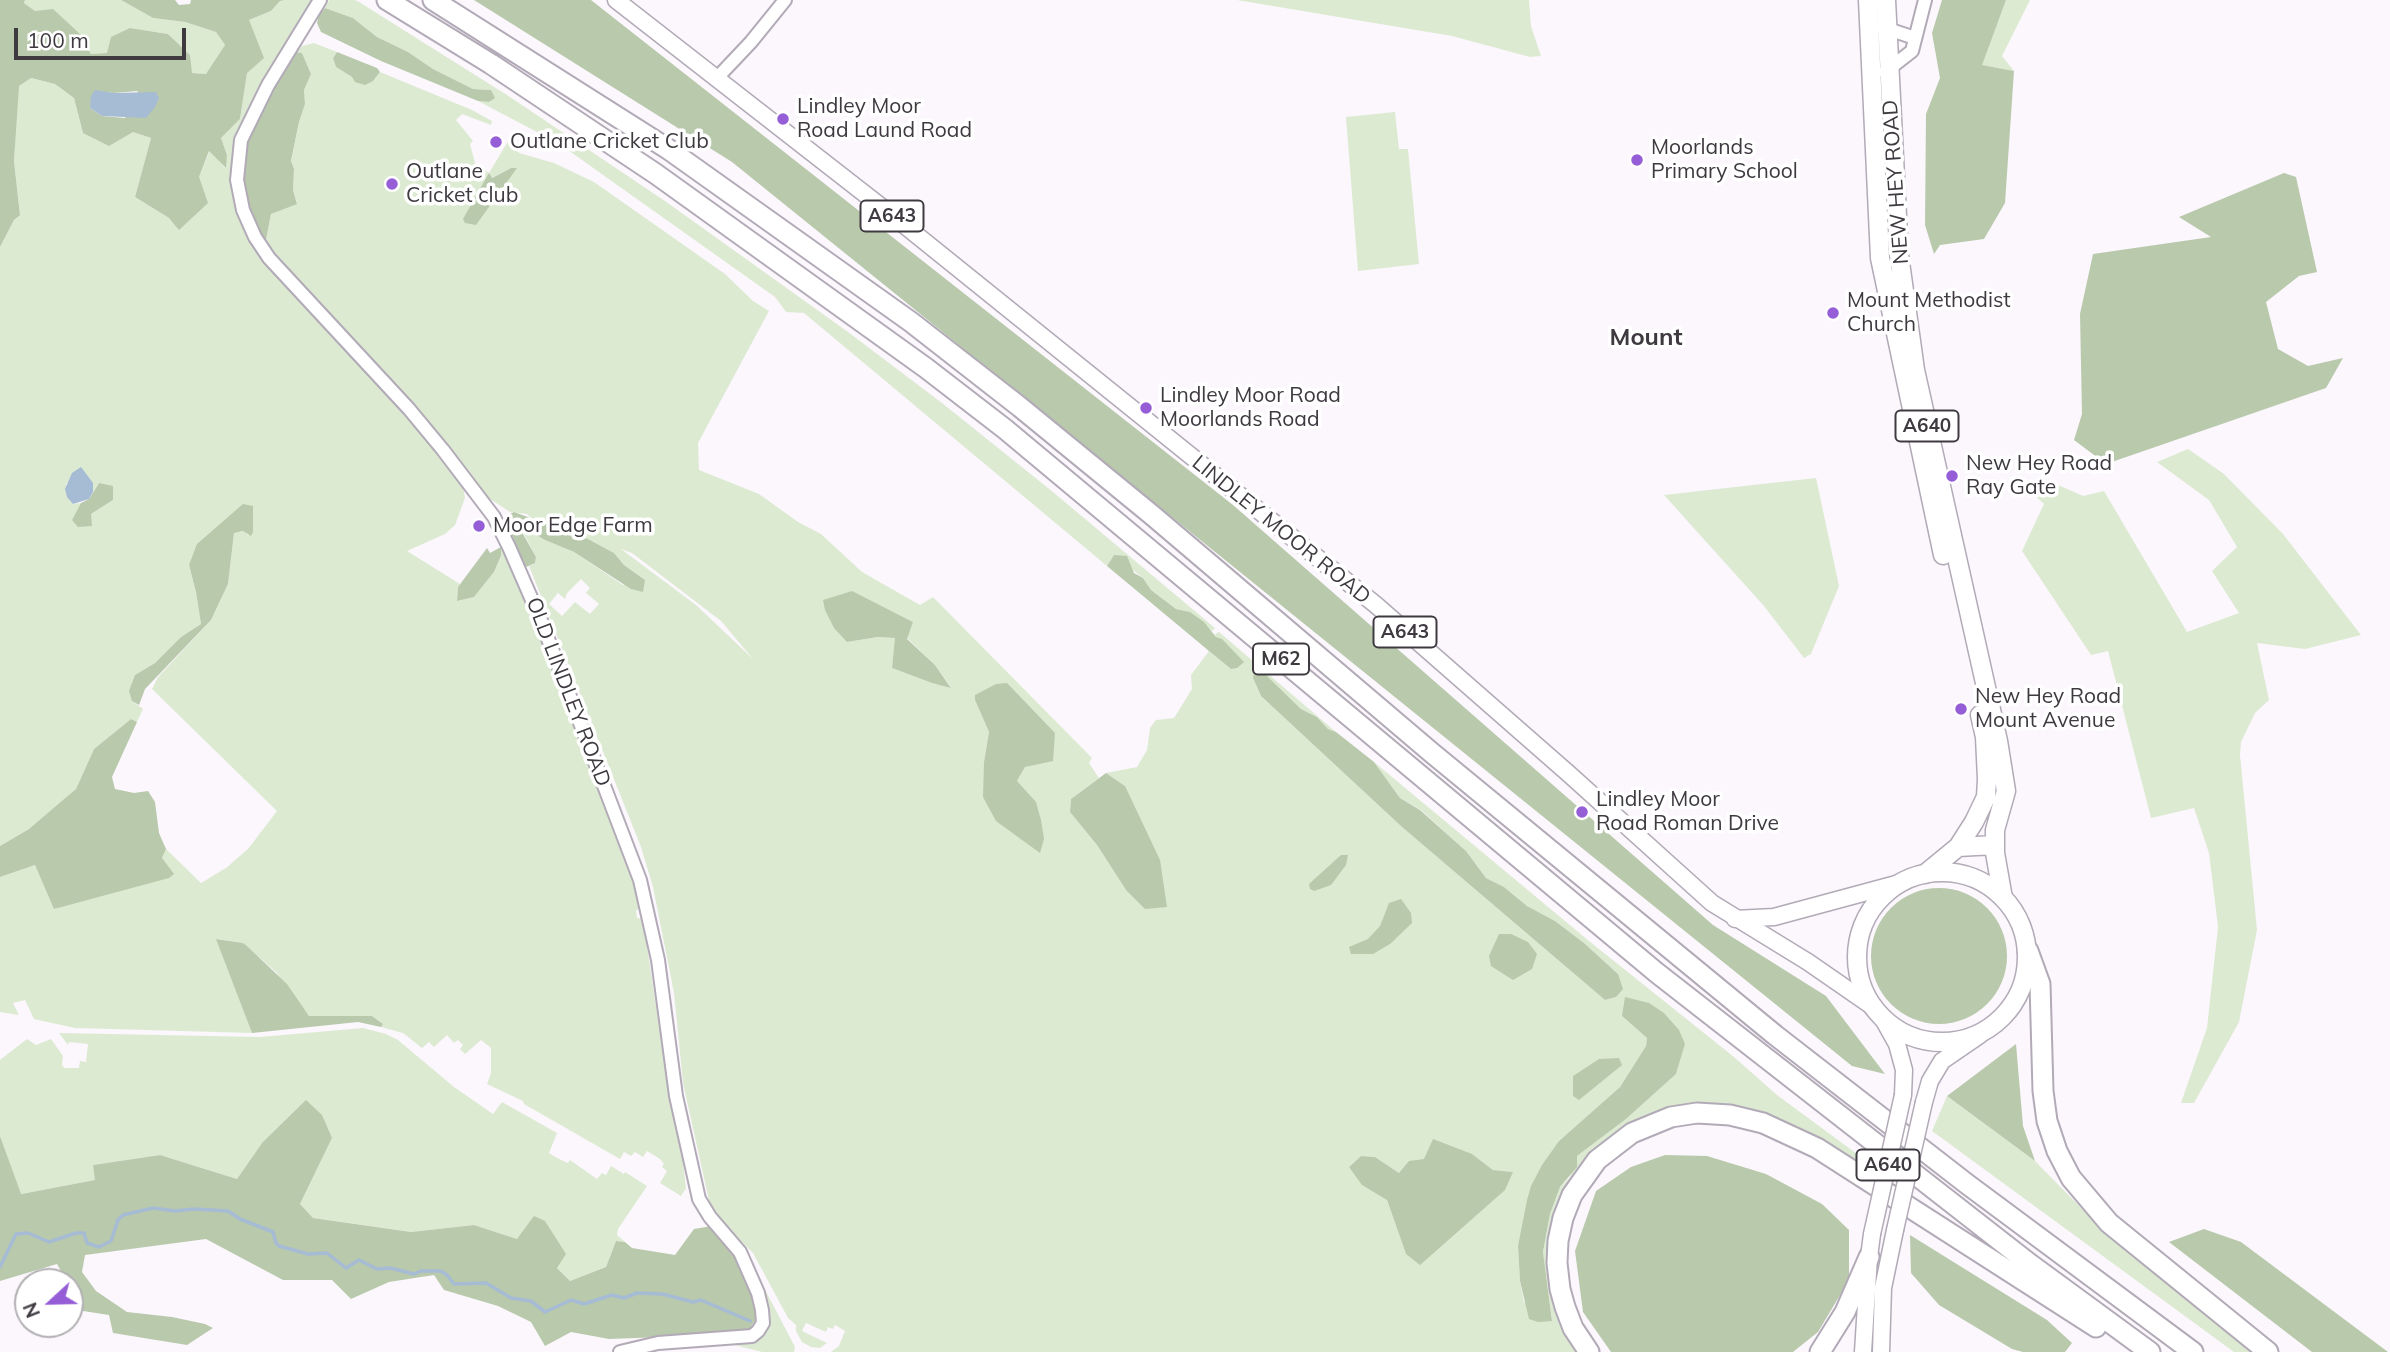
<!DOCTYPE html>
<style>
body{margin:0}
#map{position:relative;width:2390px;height:1352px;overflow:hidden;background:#fbf7fd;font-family:Mulish,sans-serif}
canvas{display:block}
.north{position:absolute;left:14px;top:1268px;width:70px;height:70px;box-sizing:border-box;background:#fff;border:2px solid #b2b0b3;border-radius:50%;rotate:248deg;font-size:19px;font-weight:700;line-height:28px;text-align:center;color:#3e3a40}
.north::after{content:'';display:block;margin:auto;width:24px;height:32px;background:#955ed7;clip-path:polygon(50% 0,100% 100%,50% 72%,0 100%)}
.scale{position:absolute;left:14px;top:28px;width:172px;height:32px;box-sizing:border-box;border:4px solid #3e3a40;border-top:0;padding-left:9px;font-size:21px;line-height:24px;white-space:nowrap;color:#3e3a40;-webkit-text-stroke:5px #fff;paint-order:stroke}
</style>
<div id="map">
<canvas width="2390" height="1352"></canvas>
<div class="north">N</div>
<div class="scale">100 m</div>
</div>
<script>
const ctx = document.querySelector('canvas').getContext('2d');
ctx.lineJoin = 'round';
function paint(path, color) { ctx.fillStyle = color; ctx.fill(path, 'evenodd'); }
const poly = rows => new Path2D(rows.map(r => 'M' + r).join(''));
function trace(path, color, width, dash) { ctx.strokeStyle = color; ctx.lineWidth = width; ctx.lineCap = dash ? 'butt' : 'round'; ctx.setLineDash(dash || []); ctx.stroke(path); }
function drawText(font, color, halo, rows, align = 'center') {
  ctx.font = font + ' Mulish,sans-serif'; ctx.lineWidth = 7; ctx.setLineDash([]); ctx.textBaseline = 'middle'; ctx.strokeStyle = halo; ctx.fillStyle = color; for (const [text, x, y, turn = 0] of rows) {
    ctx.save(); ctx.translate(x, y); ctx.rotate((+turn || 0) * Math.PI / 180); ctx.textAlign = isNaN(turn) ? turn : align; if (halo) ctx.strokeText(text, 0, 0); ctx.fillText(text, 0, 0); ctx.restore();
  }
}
const green = poly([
 [25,0,121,0,153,18,185,22,216,32,225,45,207,74,191,73,190,55,168,34,130,28,107,53,91,54,79,33,35,11,24,3],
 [285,0,313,0,240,125,233,147,231,169,232,193,237,210,245,230,403,410,463,486,465,498,455,525,445,534,407,551,460,584,458,587,457,601,474,597,494,572,501,557,501,547,544,645,624,846,641,906,636,911,637,918,643,919,670,1100,679,1130,686,1188,681,1196,660,1183,667,1171,662,1167,664,1164,660,1159,647,1151,643,1157,635,1152,631,1156,624,1152,620,1159,524,1104,523,1101,487,1084,491,1073,491,1048,481,1040,465,1054,460,1049,463,1045,458,1040,454,1043,447,1035,434,1047,429,1042,422,1048,403,1033,381,1027,383,1024,372,1016,309,1016,276,972,243,943,217,939,252,1033,75,1028,34,1019,25,1000,13,1003,19,1015,0,1012,0,877,35,865,55,909,162,858,166,849,201,883,226,868,248,849,277,811,152,689,158,677,211,620,228,584,234,533,244,531,248,535,252,528,253,506,189,565,196,592,201,624,181,637,155,663,135,675,132,701,143,709,137,722,131,719,94,749,76,789,56,808,29,829,0,846,0,247,14,220,20,214,14,161,18,86,31,78,55,84,74,98,83,133,133,132,151,138,135,197,169,218,199,177,210,150,225,168,227,155,221,138,240,119,247,73,249,20,271,11,280,1],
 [70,481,93,483,93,492,99,483,113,500,91,514,80,509,81,503,73,504,66,484],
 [329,0,355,0,359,2,507,95,665,201,848,332,942,403,1053,492,1215,628,1212,631,1190,612,1176,609,1168,603,1151,590,1143,578,1114,555,1107,566,804,313,786,312,775,297,558,143,478,101,489,102,494,98,491,90,473,89,433,69,408,52,377,37,353,18,325,8],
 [1237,0,1529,0,1531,26,1541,56,1530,57,1452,36],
 [2006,0,2030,0,2002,56,2014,71,1981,65],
 [314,43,337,52,333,58,336,67,352,77,373,81,380,72,472,110,492,121,491,125,462,114,456,120,473,141,470,144,475,163,489,173,513,133,515,135,515,146,519,153,554,163,594,182,725,274,753,301,769,311,698,443,699,470,759,494,798,522,821,534,862,572,920,605,933,597,1092,758,1089,763,1099,778,1071,799,1070,812,1097,845,1126,890,1125,786,1106,773,1137,767,1147,750,1150,728,1156,720,1174,718,1192,689,1191,675,1209,651,1231,669,1243,661,1216,637,1215,634,1219,632,1336,732,1328,729,1317,717,1301,709,1264,673,1253,678,1261,696,1402,827,1605,1000,1616,997,1618,974,1584,943,1555,921,1527,906,1504,887,1486,878,1466,851,1421,810,1400,798,1374,762,1589,941,1734,1057,1777,1095,1876,1168,1873,1179,1745,1113,1624,1131,1553,1236,1581,1352,831,1352,839,1346,845,1331,835,1325,833,1329,828,1327,826,1332,806,1323,802,1331,827,1343,820,1348,811,1347,802,1342,796,1331,796,1325,788,1318,753,1253,716,1216,710,1205,683,1083,674,993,653,887,641,847,529,566,535,563,536,557,522,530,526,529,545,540,574,552,623,585,645,580,624,565,614,553,588,539,531,518,527,514,510,512,487,497,452,450,265,245,271,214,297,203,293,190,294,169,291,162,299,122,305,104,304,90,311,74,302,53,296,52,302,46],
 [511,168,476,224,466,223,491,178],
 [621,549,632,553,721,621,753,659,696,605],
 [581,579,590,588,586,593,599,604,590,614,575,602,562,616,549,604,558,593,565,599,567,593],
 [851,591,913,622,907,638,935,665,951,687,932,683,892,668,896,638,878,637,847,642],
 [975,700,1025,767,1017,781,984,762,989,732],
 [1622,1016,1685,1043,1676,1074,1626,1119,1577,1156,1570,1177,1560,1187,1550,1214,1543,1253,1552,1320,1524,1302,1520,1281,1518,1246,1559,1141,1620,1087,1646,1046,1647,1038],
 [1472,1154,1493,1170,1512,1172,1406,1254,1387,1200,1349,1167,1361,1156,1375,1157,1399,1173,1424,1159],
 [1395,112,1399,149,1408,149,1419,264,1358,271,1346,117],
 [2188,449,2224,474,2283,534,2361,635,2305,649,2257,643,2269,700,2255,713,2241,742,2240,755,2257,930,2239,1022,2194,1103,2181,1103,2207,1028,2218,927,2209,853,2194,808,2151,818,2108,651,2091,655,2022,551,2044,504,2030,491,2051,482,2083,496,2104,491,2187,632,2239,613,2212,571,2237,547,2209,500,2157,462],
 [1816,478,1839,586,1811,654,1804,658,1764,606,1664,495],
 [363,1028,386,1034,398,1040,454,1087,493,1114,502,1102,557,1133,549,1153,557,1158,568,1163,570,1160,597,1179,602,1173,606,1175,611,1166,624,1174,625,1172,647,1186,618,1229,617,1235,625,1242,616,1241,606,1267,570,1281,557,1268,517,1239,474,1225,411,1232,313,1218,300,1204,332,1138,262,1143,237,1179,160,1155,93,1165,96,1180,20,1194,0,1136,0,1060,27,1039,36,1045,51,1039,63,1056,62,1065,65,1068,79,1068,80,1061,86,1062,88,1044,69,1042,68,1045,59,1033,260,1037],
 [1947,1096,2035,1161,2099,1226,2252,1352,2234,1352,1932,1131],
 [750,1261,795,1347,794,1352,762,1352,727,1343,762,1334]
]);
const forest = poly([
 [0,0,25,0,24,3,35,11,53,9,79,33,91,54,107,53,111,37,130,28,168,34,190,55,192,73,206,74,225,45,216,32,185,22,153,18,121,0,175,0,179,5,190,4,191,0,285,0,280,1,271,11,249,20,264,58,247,73,240,119,221,138,227,155,226,168,209,151,199,177,208,203,179,230,169,218,135,197,151,138,133,132,109,146,83,133,74,98,55,84,31,78,19,86,14,161,20,215,14,220,0,247],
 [95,91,114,93,138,91,125,118,102,116,90,108],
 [474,0,591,0,1233,505,1713,925,1826,996,1885,1074,1852,1066,732,162],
 [1942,0,2006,0,1982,65,2014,71,2005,203,1984,239,1940,245,1934,254,1925,225,1926,114,1940,78,1932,33],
 [325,8,353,18,377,37,408,52,433,69,473,89,491,90,495,98,489,102,478,101,381,61,321,32,317,23,319,15],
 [296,52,302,53,311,74,304,90,305,104,299,122,291,161,294,169,293,190,297,204,271,214,265,245,249,211,243,186,244,157,249,135,284,66],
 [337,52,377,68,380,72,373,81,365,85,355,82,352,77,336,67,333,58],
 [511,168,517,168,476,225,465,223,463,219,489,173,492,178],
 [2284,173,2296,177,2317,272,2299,276,2266,302,2278,349,2308,366,2343,358,2326,388,2106,464,2074,440,2082,414,2080,314,2093,254,2211,237,2179,217],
 [99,483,113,486,113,500,91,514,92,526,78,527,72,520,81,503,89,499],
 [243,504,253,506,253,532,251,536,243,531,234,533,228,584,211,620,145,689,139,705,132,701,129,691,135,675,155,663,181,637,201,624,196,592,189,565,197,544],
 [514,512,588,539,614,553,624,565,645,580,643,592,631,589,574,552,545,540,524,528,523,534,536,557,535,563,526,567,509,529,508,515],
 [501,547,501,556,494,572,474,597,457,601,458,587,487,548,490,553],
 [1114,555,1127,556,1134,573,1143,578,1151,590,1176,609,1190,612,1204,622,1216,637,1222,639,1244,662,1237,668,1231,669,1209,651,1107,566],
 [852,591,913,622,907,639,935,665,951,688,932,683,892,668,895,638,878,637,847,642,834,628,825,610,823,600],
 [1254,672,1264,673,1301,709,1317,717,1328,729,1336,732,1374,762,1400,798,1420,810,1466,851,1486,878,1504,887,1527,906,1555,921,1584,943,1618,974,1623,989,1616,997,1605,1000,1402,827,1261,696,1253,678],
 [1007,683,1055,733,1053,761,1025,767,1017,781,1036,802,1041,820,1044,839,1040,853,996,821,983,797,984,762,989,732,975,700,975,695,996,684],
 [131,719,137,722,112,777,115,789,134,793,148,791,155,802,159,833,166,849,162,858,174,874,169,878,54,909,35,865,0,877,0,846,29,829,76,789,94,749],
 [1106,773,1125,786,1160,860,1167,907,1145,909,1126,890,1097,845,1070,812,1071,799],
 [1341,855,1348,855,1346,865,1331,885,1314,891,1310,889,1309,884],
 '1871 956a68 68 0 1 1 136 0a68 68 0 1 1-136 0Z',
 [1401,899,1411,913,1412,923,1390,944,1373,954,1351,954,1349,947,1368,939,1380,926,1389,903],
 [1499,934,1511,934,1528,942,1537,954,1532,969,1513,980,1491,966,1489,956],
 [216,939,243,943,247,946,287,984,309,1016,372,1016,383,1024,381,1027,358,1022,252,1033],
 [1625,997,1649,1003,1664,1013,1679,1030,1685,1044,1676,1074,1626,1119,1577,1156,1577,1167,1560,1187,1550,1214,1543,1252,1552,1321,1538,1322,1529,1319,1520,1281,1518,1246,1527,1200,1531,1186,1542,1165,1559,1141,1620,1087,1646,1046,1647,1038,1622,1016],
 [2016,1044,2023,1126,2035,1161,1947,1096],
 [1619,1058,1622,1065,1579,1100,1573,1096,1573,1076,1599,1059],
 [306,1100,322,1115,332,1138,300,1204,313,1218,411,1232,474,1225,517,1239,534,1216,545,1221,566,1254,557,1268,570,1281,606,1267,616,1241,625,1242,632,1248,675,1255,694,1229,712,1226,762,1289,759,1315,746,1334,609,1339,571,1332,545,1346,531,1322,498,1306,444,1290,434,1275,389,1282,351,1299,332,1280,283,1280,206,1239,85,1255,82,1272,96,1291,127,1312,172,1317,205,1324,213,1328,187,1345,113,1333,109,1315,83,1311,70,1287,70,1282,67,1282,57,1264,0,1281,0,1136,21,1194,95,1180,93,1165,160,1155,237,1179,262,1143],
 [1433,1139,1472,1154,1493,1170,1513,1172,1505,1190,1420,1265,1406,1254,1387,1200,1362,1185,1349,1167,1361,1156,1375,1157,1399,1173,1409,1161,1424,1159],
 [1665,1155,1707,1156,1766,1174,1822,1204,1849,1230,1849,1280,1818,1332,1793,1352,1611,1352,1583,1312,1575,1251,1596,1191,1631,1167],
 [2204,1229,2241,1242,2388,1352,2312,1352,2169,1242],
 [1910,1235,2047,1320,2072,1343,2065,1352,2023,1352,2012,1349,1939,1305,1911,1273]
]);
const water = poly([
 [95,90,114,93,156,92,159,98,155,107,146,118,102,116,90,108,91,96],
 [81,467,93,483,93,492,89,499,73,504,67,497,65,489,72,473]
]);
const stream = poly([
 [0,1267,16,1234,28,1233,49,1242,76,1233,84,1233,87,1243,99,1247,111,1241,118,1220,123,1215,153,1208,175,1211,194,1209,228,1211,240,1219,273,1232,276,1243,279,1246,308,1254,327,1253,346,1268,359,1260,377,1269,390,1268,414,1274,421,1271,441,1271,447,1275,454,1284,486,1283,511,1298,531,1301,545,1312,571,1300,584,1304,612,1295,624,1298,637,1293,662,1294,693,1302,701,1300,750,1321]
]);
const tertiary = poly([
 [320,0,268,85,241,140,237,180,243,210,255,237,269,258,409,409,443,450,494,517,509,547,542,623,640,880,658,960,676,1096,699,1199,710,1217,740,1252,758,1293,762,1310,763,1323,758,1331,752,1336,658,1343,620,1352],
 [1882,27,1915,38],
 [1885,72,1912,51,1925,0],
 [717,78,751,42,785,0]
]);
const primary = poly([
 [616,0,888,212,1376,605,1569,774,1712,903,1808,962,1873,1007],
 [1735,919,1774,917,1900,883],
 [1883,1019,1897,1044,1904,1070,1903,1095],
 [1924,1102,1930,1081,1942,1061,1980,1035],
 [1863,1352,1869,1257,1872,1234],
 [1881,1352,1883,1288,1895,1230]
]);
const trunk = poly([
 [1868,0,1880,258,1943,555],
 [1886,0,1899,255,1915,370,1998,741,2006,791,1995,830,1995,853,2003,898],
 [1958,847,1995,845],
 '1857 957a85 85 0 1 1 170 0a85 85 0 1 1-170 0Z',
 [1925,874,1958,847,1974,822,1986,797,1987,779,1985,737,1980,715]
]);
const motorway = poly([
 [387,0,491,64,656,174,926,368,1005,429,1657,973,2030,1264,2150,1352],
 [433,0,668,149,911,322,1020,407,1152,515,1432,753,1775,1035,1967,1184,2193,1352],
 [2028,951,2040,984,2043,1091,2047,1121,2057,1151,2071,1178,2109,1223,2268,1352],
 [1589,1352,1573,1328,1565,1307,1560,1289,1557,1263,1558,1241,1563,1218,1572,1195,1597,1160,1632,1133,1671,1117,1697,1113,1730,1115,1763,1123,1817,1148,2096,1327],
 [1820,1352,1845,1312,1869,1257]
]);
const primaryBridge = poly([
 [1895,1230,1924,1102],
 [1872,1234,1903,1095]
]);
const markers = [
 [783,119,7,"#955ed7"],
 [496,142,7,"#955ed7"],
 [1637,160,7,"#955ed7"],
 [392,184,7,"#955ed7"],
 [1833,313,7,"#955ed7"],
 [1146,408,7,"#955ed7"],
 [1952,476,7,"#955ed7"],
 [479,526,7,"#955ed7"],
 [1961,709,7,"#955ed7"],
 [1582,812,7,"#955ed7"]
];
const shields = [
 [892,216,63],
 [1927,426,63],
 [1405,632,63],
 [1281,659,56],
 [1888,1165,63]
];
const shieldNames = [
 ["A643",892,216],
 ["A640",1927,426],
 ["A643",1405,632],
 ["M62",1281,659],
 ["A640",1888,1165]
];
const poiNames = [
 ["Lindley Moor",797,107],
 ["Road Laund Road",797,131],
 ["Outlane Cricket Club",510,142],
 ["Moorlands",1651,148],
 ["Primary School",1651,172],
 ["Outlane",406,172],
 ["Cricket club",406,196],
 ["Mount Methodist",1847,301],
 ["Church",1847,325],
 ["Lindley Moor Road",1160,396],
 ["Moorlands Road",1160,420],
 ["New Hey Road",1966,464],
 ["Ray Gate",1966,488],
 ["Moor Edge Farm",493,526],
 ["New Hey Road",1975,697],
 ["Mount Avenue",1975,721],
 ["Lindley Moor",1596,800],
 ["Road Roman Drive",1596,824]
];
const streetNames = [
 ["NEW HEY ROAD",1896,182,-94],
 ["LINDLEY MOOR ROAD",1281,530,39],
 ["OLD LINDLEY ROAD",568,692,69]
];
const quarterNames = [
 ["Mount",1646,338]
];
paint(green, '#ddead2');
paint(forest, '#b9c9ac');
paint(water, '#a6bbd4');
trace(stream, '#a6bbd4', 3.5);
trace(tertiary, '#b2aab7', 16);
trace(primary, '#b2aab7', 19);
trace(trunk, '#b2aab7', 21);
trace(motorway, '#b2aab7', 23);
trace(tertiary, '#fff', 12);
trace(primary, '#fff', 16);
trace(trunk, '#fff', 18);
trace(motorway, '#fff', 19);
trace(primaryBridge, '#b2aab7', 19, []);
trace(primaryBridge, '#fff', 16);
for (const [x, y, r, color] of markers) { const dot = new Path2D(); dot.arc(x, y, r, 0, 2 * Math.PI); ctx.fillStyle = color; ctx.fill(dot); trace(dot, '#fff', 2.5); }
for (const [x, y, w] of shields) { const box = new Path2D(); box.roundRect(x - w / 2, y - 15.5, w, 31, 5); ctx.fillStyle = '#fff'; ctx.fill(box); trace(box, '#3e3a40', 2); }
drawText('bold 19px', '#3e3a40', null, shieldNames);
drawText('21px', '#3e3a40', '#fff', poiNames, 'left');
drawText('21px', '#3e3a40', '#fff', streetNames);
drawText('bold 24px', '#3e3a40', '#fff', quarterNames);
</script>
